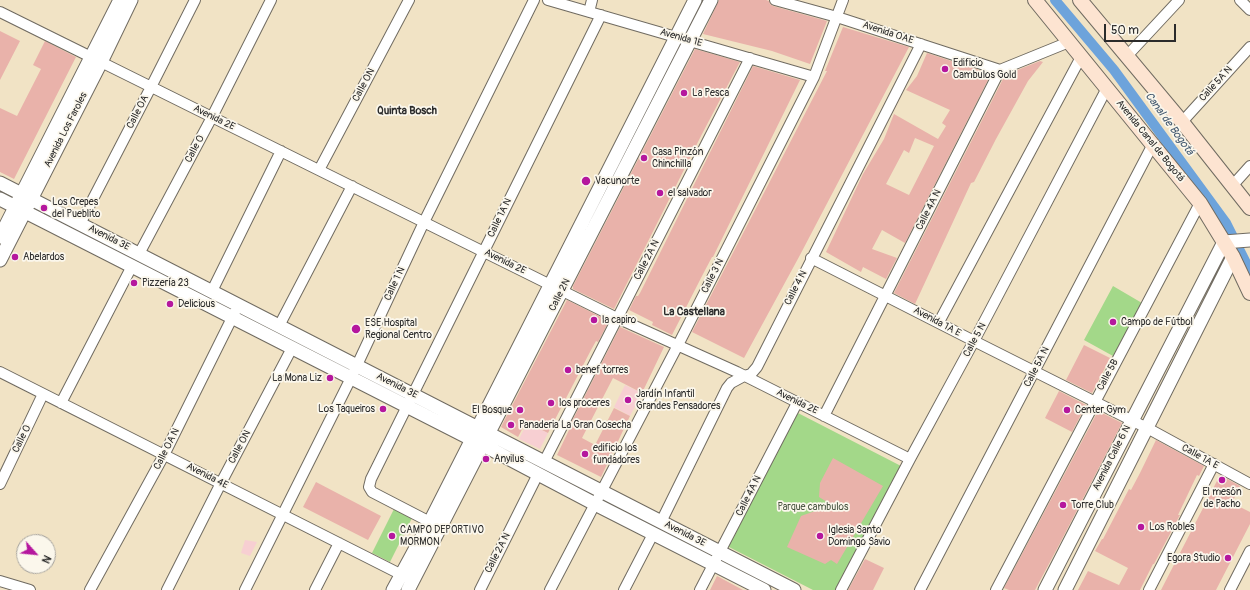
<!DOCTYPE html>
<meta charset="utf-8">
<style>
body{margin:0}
#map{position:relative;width:1250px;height:590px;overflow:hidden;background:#f1e3c5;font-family:Pangolin,sans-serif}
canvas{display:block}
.north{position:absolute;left:16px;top:534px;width:40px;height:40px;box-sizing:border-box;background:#fbf7ec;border:1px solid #a8a59f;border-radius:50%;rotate:117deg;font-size:11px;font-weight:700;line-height:16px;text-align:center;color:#2b2b2b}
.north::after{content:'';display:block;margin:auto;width:14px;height:18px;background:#b5179e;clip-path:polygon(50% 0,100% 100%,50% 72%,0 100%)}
.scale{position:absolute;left:1104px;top:24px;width:72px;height:18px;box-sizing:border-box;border:2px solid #2b2b2b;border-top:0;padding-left:5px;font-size:12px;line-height:14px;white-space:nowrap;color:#2b2b2b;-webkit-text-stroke:3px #fbf7ec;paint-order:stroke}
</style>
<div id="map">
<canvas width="1250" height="590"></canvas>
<div class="north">N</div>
<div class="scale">50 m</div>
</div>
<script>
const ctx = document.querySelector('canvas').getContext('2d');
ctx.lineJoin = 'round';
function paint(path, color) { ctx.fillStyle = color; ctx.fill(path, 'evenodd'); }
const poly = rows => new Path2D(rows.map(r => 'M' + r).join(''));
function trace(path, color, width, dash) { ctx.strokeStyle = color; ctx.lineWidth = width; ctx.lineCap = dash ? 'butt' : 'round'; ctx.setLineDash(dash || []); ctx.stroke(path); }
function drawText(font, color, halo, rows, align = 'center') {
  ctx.font = font + ' Pangolin,sans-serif'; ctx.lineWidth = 3.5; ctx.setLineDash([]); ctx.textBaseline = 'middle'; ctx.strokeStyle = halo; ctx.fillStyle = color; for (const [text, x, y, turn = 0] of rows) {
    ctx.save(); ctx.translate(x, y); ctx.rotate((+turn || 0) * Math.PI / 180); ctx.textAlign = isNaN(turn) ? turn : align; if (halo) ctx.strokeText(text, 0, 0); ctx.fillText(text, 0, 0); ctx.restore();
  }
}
const built = poly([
 [625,385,642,393,630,416,614,407],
 [527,423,548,433,540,449,519,439],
 [245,540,257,542,250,556,241,553]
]);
const green = poly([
 [1113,286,1142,303,1113,356,1084,340],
 [796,412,901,466,837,590,813,590,727,546],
 [394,509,412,518,390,562,372,553]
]);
const canal = poly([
 [1055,0,1114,70,1226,223,1250,271]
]);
const building = poly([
 [719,0,766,0,769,1,770,4,773,6,827,21,810,64,772,51,703,34],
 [843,27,909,47,800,255,744,358,692,332,827,71,825,71],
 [0,31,20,41,0,80],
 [45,41,76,57,14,179,0,172,0,108,17,116,41,69,33,65],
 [695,49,740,62,702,134,614,309,573,289,573,286],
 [927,53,991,74,905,243,882,230,872,249,897,258,886,279,863,267,861,272,826,252,863,174,884,139,894,114,938,139,946,126,942,123,950,110,906,90,917,76],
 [915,138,934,146,909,195,886,184,904,150,909,153],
 [1040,61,1043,62,1028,81,996,139,974,182,971,183,915,304,894,293,1005,75],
 [753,66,800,80,713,257,712,257,702,276,672,335,652,325,653,322,629,310,636,296,638,296,640,293,659,255],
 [567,300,609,321,598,342,596,341,591,350,548,433,526,422,518,437,501,427],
 [620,327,664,347,642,393,613,378,582,438,595,445,614,408,630,416,601,477,557,455,569,430,568,429],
 [1084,345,1110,358,1092,393,1066,380],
 [1059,391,1086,405,1072,432,1045,418],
 [1098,411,1122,423,1059,545,1035,590,1009,590,1004,588],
 [1156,440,1204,466,1199,476,1197,475,1178,515,1180,515,1154,564,1153,564,1140,590,1078,590,1088,571,1119,585,1128,568,1095,551,1102,539,1103,539,1129,489,1131,490,1140,473],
 [833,458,883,486,837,564,831,560,825,564,787,547,801,516,832,505,819,497,820,483],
 [1220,475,1240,486,1232,503,1250,512,1250,524,1216,590,1161,590],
 [316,482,381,516,368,540,303,507],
 [865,559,884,568,873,590,848,590],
 [717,576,743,590,710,590]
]);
const minor = poly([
 [548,0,814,77],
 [775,0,837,17,1000,70],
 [1240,0,1250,10],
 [0,12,91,57],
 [589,12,592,0],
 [1126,57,1179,0],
 [101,62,617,318,737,372,910,459],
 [1182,122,1250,47],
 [319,170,409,0],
 [1233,185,1250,166],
 [80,224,151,87,195,0],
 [139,254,212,117,271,0],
 [811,258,974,341,1149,429,1250,484],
 [212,291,281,151],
 [939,322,1081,57],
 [279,326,352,186],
 [0,372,408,578],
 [61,403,132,266],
 [824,416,1000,70,1069,42],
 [544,462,750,58],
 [0,484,43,394],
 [430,522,372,492,369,487,371,479,601,15],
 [661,522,727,388,731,383,744,376,751,374,757,367,921,44],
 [0,581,30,590],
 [90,590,164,455,235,312],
 [167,590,221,483,292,348],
 [245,590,351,378,424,222,534,0],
 [315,590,339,543],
 [480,590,538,474],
 [550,590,678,345,814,77,843,0],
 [624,590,653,534],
 [700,590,797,403],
 [841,590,910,459,974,341,1107,88],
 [920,590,1153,144],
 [996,590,1200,203],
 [1149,590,1214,464],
 [1230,590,1250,551]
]);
const tertiary = poly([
 [0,183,794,590],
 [0,199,483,445,595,504,764,590],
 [0,237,120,0],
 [0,260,101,62,131,0],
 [393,590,430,522,695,0],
 [408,590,711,0],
 [1045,590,1224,242,1250,240],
 [1065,590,1233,257]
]);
const secondary = poly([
 [1035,0,1200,203,1233,257,1250,293],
 [1080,0,1182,122,1250,208]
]);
const markers = [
 [945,69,4,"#b5179e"],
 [684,93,4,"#b5179e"],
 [644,158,4,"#b5179e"],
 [586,181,5,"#b5179e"],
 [660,193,4,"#b5179e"],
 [44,208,4,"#b5179e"],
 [15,257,4,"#b5179e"],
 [134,283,4,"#b5179e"],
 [170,304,4,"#b5179e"],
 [594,320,4,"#b5179e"],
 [1113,322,4,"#b5179e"],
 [356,329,5,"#b5179e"],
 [568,370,4,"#b5179e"],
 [330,378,4,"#b5179e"],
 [628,400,4,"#b5179e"],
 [551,403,4,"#b5179e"],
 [383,409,4,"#b5179e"],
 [520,410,4,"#b5179e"],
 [1067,410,4,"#b5179e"],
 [511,425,4,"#b5179e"],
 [585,454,4,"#b5179e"],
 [486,459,4,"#b5179e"],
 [1222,480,4,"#b5179e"],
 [1063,505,4,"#b5179e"],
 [1141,527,4,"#b5179e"],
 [392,536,4,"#b5179e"],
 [820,536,4,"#b5179e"],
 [1228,558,4,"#b5179e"]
];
const streetNames = [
 ["Avenida 0AE",888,33,18],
 ["Avenida 1E",681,38,16],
 ["Calle 5A N",1216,84,-48],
 ["Calle 0N",364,85,-62],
 ["Calle 0A",138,112,-63],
 ["Avenida 2E",214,118,26],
 ["Avenida Los Faroles",66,130,-63],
 ["Avenida Canal de Bogotá",1150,141,51],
 ["Calle 0",195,149,-62],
 ["Calle 4A N",929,210,-63],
 ["Calle 1A N",500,218,-64],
 ["Avenida 3E",109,238,27],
 ["Calle 2A N",647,260,-63],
 ["Avenida 2E",505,262,26],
 ["Calle 3 N",713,276,-63],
 ["Calle 1 N",395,284,-65],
 ["Calle 4 N",796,288,-63],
 ["Calle 2N",560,295,-63],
 ["Avenida 1A E",937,322,28],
 ["Calle 5 N",975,340,-62],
 ["Calle 5A N",1037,367,-63],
 ["Calle 5B",1108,375,-62],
 ["Avenida 3E",397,386,27],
 ["Avenida 2E",797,402,26],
 ["Calle 0",22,439,-64],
 ["Calle 0N",240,447,-62],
 ["Calle 0A N",167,449,-63],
 ["Calle 1A E",1200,457,29],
 ["Avenida Calle 6 N",1112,458,-63],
 ["Avenida 4E",207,476,27],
 ["Calle 4A N",749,496,-63],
 ["Avenida 3E",685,534,27],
 ["Calle 2A N",498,553,-63]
];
const poiNames = [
 ["Edificio",953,63],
 ["Cambulos Gold",953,75],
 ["La Pesca",692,93],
 ["Casa Pinzón",652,152],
 ["Chinchilla",652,164],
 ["Vacunorte",595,181],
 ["el salvador",668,193],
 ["Los Crepes",52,202],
 ["del Pueblito",52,214],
 ["Abelardos",23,257],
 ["Pizzería 23",142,283],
 ["Delicious",178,304],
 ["la capiro",602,320],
 ["Campo de Fútbol",1121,322],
 ["ESE Hospital",365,323],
 ["Regional Centro",365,335],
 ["benef torres",576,370],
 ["La Mona Liz",322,378,"right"],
 ["Jardín Infantil",636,394],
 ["Grandes Pensadores",636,406],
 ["los proceres",559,403],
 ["Los Taqueiros",375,409,"right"],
 ["El Bosque",512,410,"right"],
 ["Center Gym",1075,410],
 ["Panaderia La Gran Cosecha",519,425],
 ["edificio los",593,448],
 ["fundadores",593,460],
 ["Anyilus",494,459],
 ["El mesón",1222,492,"center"],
 ["de Pacho",1222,504,"center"],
 ["Torre Club",1071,505],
 ["Los Robles",1149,527],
 ["CAMPO DEPORTIVO",400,530],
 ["MORMON",400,542],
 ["Iglesia Santo",828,530],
 ["Domingo Savio",828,542],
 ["Egora Studio",1220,558,"right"]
];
const parkNames = [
 ["Parque cambulos",813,507]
];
const neighbourhoodNames = [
 ["Quinta Bosch",407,111],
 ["La Castellana",694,312]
];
const waterNames = [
 ["Canal de Bogotá",1169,124,54]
];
paint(built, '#f7cfd2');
paint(green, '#a3d889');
trace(canal, '#6da3db', 10);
paint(building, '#e9b2aa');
trace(minor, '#706b61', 12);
trace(tertiary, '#706b61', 15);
trace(secondary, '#706b61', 16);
trace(minor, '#fff', 10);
trace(tertiary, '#fff', 13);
trace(secondary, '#fde4d1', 14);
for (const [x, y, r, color] of markers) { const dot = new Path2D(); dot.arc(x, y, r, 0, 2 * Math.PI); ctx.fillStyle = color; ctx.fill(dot); trace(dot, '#fbf7ec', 1.5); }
drawText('10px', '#2b2b2b', '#fbf7ec', streetNames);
drawText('10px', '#2b2b2b', '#fbf7ec', poiNames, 'left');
drawText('10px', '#495642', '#fbf7ec', parkNames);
drawText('bold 11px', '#2b2b2b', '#fbf7ec', neighbourhoodNames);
drawText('italic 11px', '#455b71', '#fbf7ec', waterNames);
</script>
